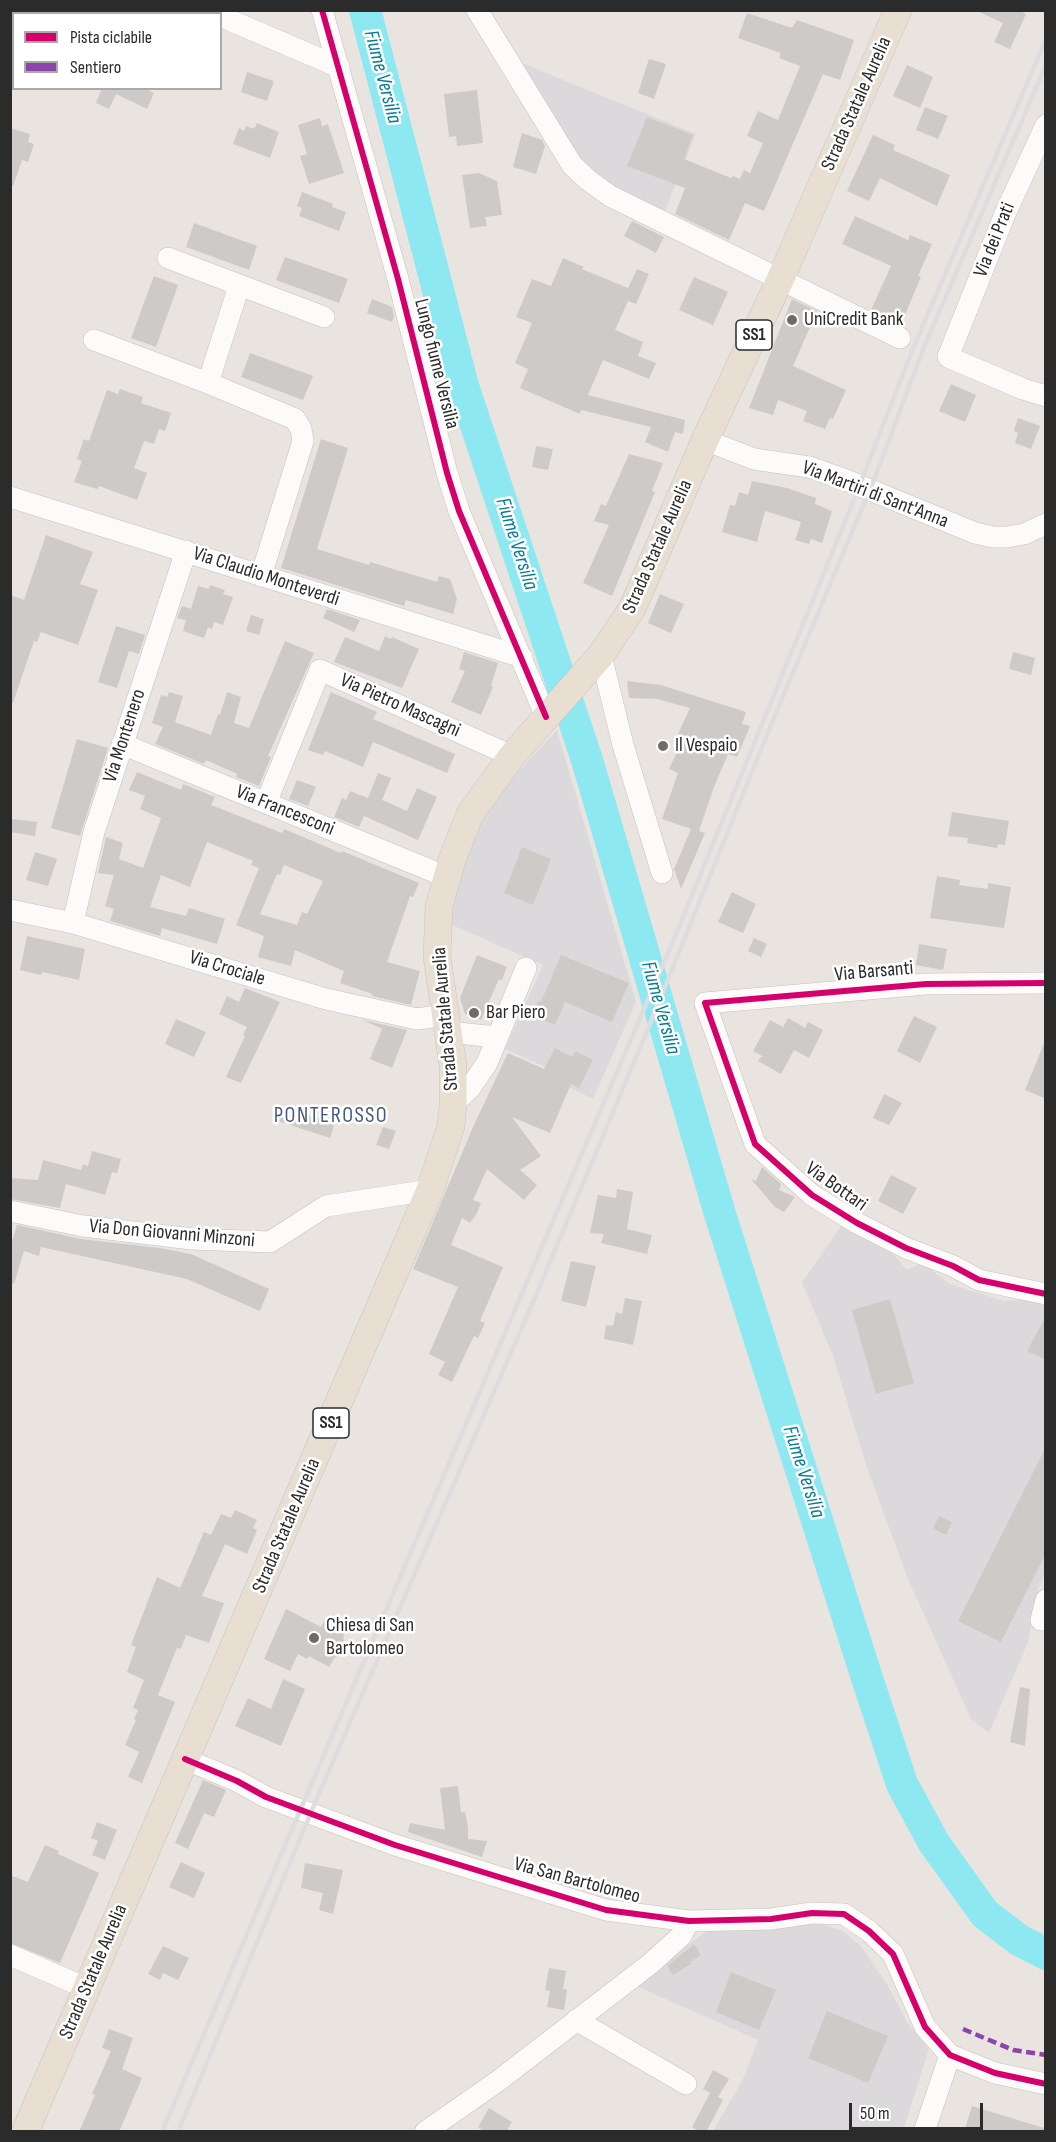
<!DOCTYPE html>
<style>
body{margin:0}
#map{position:relative;width:1056px;height:2142px;overflow:hidden;background:#eae4e0;font-family:"Sofia Sans Condensed",sans-serif}
canvas{display:block}
.frame{position:absolute;inset:0;border:12px solid #2b2b2b;pointer-events:none}
.legend{position:absolute;left:12px;top:12px;width:210px;height:78px;box-sizing:border-box;background:#fff;border:2px solid #aaa;margin:0;padding:8px 10px;list-style:none;font-size:18px;color:#2b2b2b}
.legend li{display:flex;align-items:center;gap:12px;height:30px}
.legend b{width:30px;border:2px solid #aaa}
.scale{position:absolute;left:849px;top:2103px;width:134px;height:27px;box-sizing:border-box;border:3px solid #2b2b2b;border-top:0;padding-left:8px;font-size:18px;line-height:21px;white-space:nowrap;color:#2b2b2b;-webkit-text-stroke:4px #fff;paint-order:stroke}
</style>
<div id="map">
<canvas width="1056" height="2142"></canvas>
<div class="frame"></div>
<ul class="legend">
<li><b style="height:8px;background:#d6006c"></b>Pista ciclabile</li>
<li><b style="height:8px;background:#8e44ad"></b>Sentiero</li>
</ul>
<div class="scale">50 m</div>
</div>
<script>
const ctx = document.querySelector('canvas').getContext('2d');
ctx.lineJoin = 'round';
function paint(path, color) { ctx.fillStyle = color; ctx.fill(path, 'evenodd'); }
const poly = rows => new Path2D(rows.map(r => 'M' + r).join(''));
function trace(path, color, width, dash) { ctx.strokeStyle = color; ctx.lineWidth = width; ctx.lineCap = dash ? 'butt' : 'round'; ctx.setLineDash(dash || []); ctx.stroke(path); }
function drawText(font, color, halo, rows, align = 'center') {
  ctx.font = font + ' "Sofia Sans Condensed",sans-serif'; ctx.lineWidth = 5; ctx.setLineDash([]); ctx.textBaseline = 'middle'; ctx.strokeStyle = halo; ctx.fillStyle = color; for (const [text, x, y, turn = 0] of rows) {
    ctx.save(); ctx.translate(x, y); ctx.rotate((+turn || 0) * Math.PI / 180); ctx.textAlign = isNaN(turn) ? turn : align; if (halo) ctx.strokeText(text, 0, 0); ctx.fillText(text, 0, 0); ctx.restore();
  }
}
const industrial = poly([
 [517,61,696,134,664,213,624,193,574,157],
 [557,730,636,1002,593,1099,542,1074,545,1067,505,1049,543,965,450,924,459,869,479,825,512,778],
 [844,1222,887,1247,907,1270,922,1263,950,1284,1004,1301,1033,1299,1045,1306,1045,1573,1038,1589,1028,1642,989,1733,971,1719,908,1579,867,1468,833,1356,802,1282],
 [816,1922,843,1931,860,1945,888,1986,908,2024,929,2049,903,2131,713,2131,743,2079,758,2040,634,1985,711,1928]
]);
const river = poly([
 [365,10,463,386,587,760,720,1214,866,1675,902,1784,934,1843,985,1914,1019,1940,1046,1954]
]);
const building = poly([
 [975,10,1018,10,1026,14,1010,49,994,42,1003,23],
 [747,13,792,28,797,20,854,40,840,80,823,74,764,211,745,203,729,240,675,214,685,188,627,166,647,117,693,135,684,159,731,178,733,176,740,179,744,170,750,173,763,143,747,136,758,111,778,120,800,66,779,58,781,53,738,38],
 [649,59,666,64,654,99,638,93],
 [907,65,933,77,920,108,893,96],
 [247,72,274,81,267,101,241,92],
 [102,88,144,88,154,93,147,109,116,94,109,109,96,103],
 [477,90,483,143,457,146,456,136,449,137,444,94],
 [925,107,948,116,938,139,916,130],
 [320,118,322,126,328,124,344,173,309,184,300,156,307,154,298,125],
 [257,123,279,132,270,158,233,144,239,128,244,131,246,126,254,129],
 [10,128,30,134,28,142,34,144,28,162,22,160,13,186,10,186],
 [522,133,542,140,545,146,536,174,513,167],
 [873,135,895,145,893,150,950,175,937,206,880,178,869,201,847,191],
 [479,173,497,181,502,215,485,217,487,226,470,228,462,175],
 [302,192,333,204,332,207,346,212,339,231,299,216,302,208,297,206],
 [855,216,908,240,910,235,932,244,918,276,921,277,901,324,871,310,891,266,842,244],
 [632,221,664,237,656,253,624,236],
 [194,223,257,246,249,270,186,247],
 [285,257,348,279,339,303,276,280],
 [563,258,584,267,582,269,628,288,637,269,649,274,636,304,628,301,615,330,643,342,638,356,656,363,649,379,603,360,588,395,685,420,683,434,675,432,668,452,645,442,651,427,581,410,580,414,520,388,528,369,515,363,532,323,516,317,532,279,551,286],
 [154,276,178,285,156,347,131,338],
 [694,277,728,292,713,325,679,310],
 [372,299,392,307,394,316,392,322,367,313],
 [792,299,817,311,793,366,846,390,833,419,830,418,825,429,803,421,807,411,778,400,773,415,749,408],
 [250,353,313,376,303,400,241,377],
 [951,384,976,395,965,422,939,411],
 [120,389,143,397,141,403,171,413,165,431,159,429,154,444,144,441,134,468,147,473,137,500,99,486,97,489,74,482,82,461,77,459,84,439,89,441,107,390,118,394],
 [1018,418,1040,426,1031,449,1015,443,1018,433,1014,431],
 [321,439,348,448,317,549,369,565,370,562,437,582,439,576,450,579,457,599,453,614,406,600,404,606,281,568],
 [536,446,553,449,548,470,532,467],
 [629,454,663,463,652,491,655,492,612,596,583,583,609,525,594,521,601,504,606,506],
 [752,481,787,488,816,498,815,504,832,511,822,543,811,539,809,544,795,540,801,522,765,511,757,542,722,532,730,505,735,506,739,492,748,495],
 [46,535,93,552,80,584,98,590,78,645,41,632,37,642,34,641,13,703,10,702,10,595,24,600],
 [210,585,225,590,223,594,233,597,223,625,214,622,212,629,208,627,204,638,183,631,186,620,177,618,182,606,191,609,198,586,209,589],
 [660,594,684,604,671,633,648,623],
 [327,609,360,620,354,632,323,618],
 [251,615,264,619,259,635,246,631],
 [116,626,145,635,139,654,129,651,117,688,98,682],
 [385,636,391,639,392,637,419,649,402,688,334,662,345,637,379,651],
 [285,641,314,653,268,756,271,757,259,786,236,777,237,774,235,773,206,760,204,764,155,744,163,727,152,723,161,695,167,697,169,692,183,696,175,722,211,735,218,714,220,715,227,692,241,697,234,723,249,728],
 [464,652,498,663,491,686,493,687,481,715,451,702,465,671,459,669],
 [1013,652,1035,658,1031,675,1009,669],
 [627,681,661,685,746,712,742,724,750,726,737,757,728,754,714,787,699,831,705,833,681,889,674,869,691,829,662,819,678,773,669,769,684,737,678,734,690,708,657,699,629,698],
 [331,692,377,712,373,719,455,754,447,773,373,742,363,767,325,751,323,755,308,750],
 [77,739,108,748,80,836,51,828],
 [137,772,181,790,183,784,215,797,211,805,282,833,284,829,341,853,342,851,419,883,413,897,410,896,387,962,420,971,411,1005,372,996,373,994,340,983,344,971,295,950,291,966,258,957,264,936,236,925,259,868,251,865,253,861,207,842,190,887,161,875,150,907,186,916,189,908,225,919,217,944,162,928,160,936,110,921,114,909,105,906,114,875,98,873,106,837,123,843,119,859,143,868,161,818,140,809,145,796,129,790],
 [284,865,323,881,307,914,302,912,297,925,260,914,277,874,280,875],
 [378,773,391,778,382,800,407,811,417,788,437,797,418,840,364,816,359,827,334,817,342,798,346,800,350,791,368,798],
 [297,780,316,787,308,806,289,799],
 [952,812,1009,821,1005,845,998,844,997,848,967,843,968,838,948,836],
 [12,819,37,822,35,836,10,832],
 [522,847,551,859,533,905,504,893],
 [35,852,57,859,48,886,26,880],
 [937,876,960,880,959,885,988,889,988,883,1011,887,1004,928,930,918],
 [732,892,756,904,743,933,718,922],
 [27,936,85,949,79,980,42,972,41,975,20,970],
 [754,938,767,944,761,957,748,951],
 [919,944,947,949,943,970,916,965],
 [477,955,507,967,502,980,499,979,481,1020,465,1014,460,998],
 [561,955,629,983,612,1022,565,1002,555,1025,532,1015,538,1001,541,1002],
 [245,988,280,1002,241,1083,226,1077,245,1036,243,1035,247,1027,219,1014,227,996,239,1002],
 [914,1016,937,1027,920,1063,897,1051],
 [788,1018,805,1028,808,1022,823,1030,809,1058,794,1050,781,1074,758,1061,762,1056,753,1051,770,1020,783,1027],
 [176,1019,206,1032,194,1057,165,1044],
 [363,1020,407,1030,392,1068,370,1059,382,1029],
 [1045,1041,1046,1041,1046,1099,1025,1090],
 [555,1048,572,1057,575,1051,593,1060,579,1088,571,1084,550,1133,512,1117,541,1156,520,1170,537,1185,524,1200,487,1169,473,1200,481,1203,476,1215,470,1223,462,1218,451,1245,503,1267,480,1321,485,1323,478,1338,474,1336,452,1382,438,1375,445,1362,429,1354,458,1287,413,1269,473,1127,508,1053,544,1069],
 [884,1094,902,1103,889,1125,873,1118],
 [282,1107,319,1119,321,1114,336,1119,330,1138,278,1121],
 [383,1127,396,1131,389,1149,376,1145],
 [92,1151,121,1159,117,1173,112,1172,105,1195,66,1184,60,1208,10,1199,10,1178,38,1180,43,1160,81,1170,83,1164,88,1166],
 [762,1167,781,1184,779,1190,795,1197,784,1212,775,1207,751,1179,756,1181],
 [891,1175,917,1188,903,1214,878,1201],
 [617,1189,633,1192,627,1229,652,1235,647,1254,601,1243,604,1234,590,1233,598,1195,616,1198],
 [17,1225,81,1239,160,1248,191,1254,269,1289,260,1311,187,1279,41,1247,39,1256,24,1251,14,1284,10,1283,10,1238,13,1239],
 [571,1261,596,1266,586,1307,561,1301],
 [625,1298,642,1301,633,1345,604,1339,606,1325,613,1326,616,1312,622,1314],
 [890,1299,914,1383,876,1394,852,1310],
 [1046,1316,1046,1360,1027,1351],
 [1046,1447,1046,1553,1001,1642,958,1621],
 [235,1510,257,1520,253,1528,257,1530,247,1554,225,1544,202,1596,224,1603,209,1643,186,1635,181,1649,177,1648,158,1695,175,1702,142,1783,128,1777,139,1752,125,1745,136,1720,134,1719,138,1710,133,1708,144,1680,127,1672,136,1647,131,1645,157,1577,180,1588,204,1532,211,1535,221,1514,231,1518],
 [939,1516,952,1522,946,1535,933,1529],
 [286,1609,321,1627,325,1619,346,1630,343,1637,345,1644,344,1651,340,1656,335,1657,329,1667,309,1656,307,1659,298,1654,290,1671,264,1659],
 [283,1679,305,1689,281,1746,235,1726,248,1698,271,1709],
 [1020,1687,1030,1689,1025,1746,1010,1742],
 [203,1780,226,1790,214,1817,204,1813,188,1849,175,1843],
 [458,1786,461,1812,465,1812,468,1827,468,1839,487,1841,482,1857,408,1832,410,1823,445,1830,440,1788],
 [97,1822,117,1830,105,1860,92,1855,98,1841,91,1838],
 [45,1845,59,1851,58,1854,99,1873,60,1963,10,1943,10,1875,28,1882],
 [181,1862,205,1873,194,1898,169,1887],
 [305,1863,343,1870,333,1914,319,1910,323,1893,301,1888],
 [694,1944,701,1955,690,1962,691,1964,673,1975,667,1966],
 [163,1946,189,1958,178,1980,163,1973,160,1980,148,1974],
 [549,1968,566,1971,563,1989,567,1989,564,2010,547,2007,550,1991,545,1990],
 [731,1972,776,1990,759,2030,716,2012],
 [827,2011,888,2036,868,2083,808,2058],
 [109,2029,133,2038,122,2069,142,2078,119,2132,79,2132,95,2095,92,2094,111,2051,102,2048],
 [713,2070,729,2079,718,2097,723,2100,706,2132,700,2132,692,2127,710,2093,703,2089],
 [972,2106,1044,2128,1044,2132,964,2132],
 [489,2108,512,2122,506,2132,485,2132,478,2127]
]);
const minor = poly([
 [322,10,398,279,447,473,459,511,546,717],
 [477,10,572,165,588,180,610,196,900,338],
 [220,16,339,67],
 [1046,125,1005,214,948,357,1023,389,1046,396],
 [168,258,324,317],
 [94,340,208,383,295,419,301,429,303,441,261,576],
 [208,383,239,286],
 [705,440,754,459,809,467,846,480,975,533,993,537,1007,537,1024,534,1046,524],
 [10,497,522,657],
 [601,655,623,745,662,873],
 [122,744,447,877],
 [266,803,320,670,512,756],
 [10,910,73,923,326,999,417,1019,445,1015],
 [73,923,94,832,186,551],
 [1046,983,926,984,705,1003,755,1144,812,1195,857,1223,906,1248,953,1266,979,1280,1046,1294],
 [448,1032,497,1037],
 [453,1104,470,1088,487,1063,526,968],
 [10,1211,83,1226,192,1239,270,1242,326,1206,430,1190],
 [1041,1620,1046,1600],
 [185,1759,237,1781,266,1797,395,1845,606,1910,689,1921,771,1919,812,1913,844,1914,869,1931,893,1954,925,2027,950,2055,995,2073,1046,2084],
 [10,1955,86,1988],
 [576,2020,686,2084],
 [425,2132,498,2081,650,1964,681,1936,689,1921],
 [924,2132,950,2055]
]);
const major = poly([
 [25,2132,430,1190,451,1126,453,1104,453,1066,437,957,439,906,452,860,470,814,512,756,601,655,632,609,705,440,780,280,898,10]
]);
const rail = poly([
 [162,2132,674,939,855,497,912,351,1046,39],
 [178,2132,315,1803,537,1293,645,1036,774,718,876,475,924,347,1046,65]
]);
const quiet = poly([
 [963,2029,1013,2050,1046,2055]
]);
const cycleway = poly([
 [322,10,398,279,447,473,459,511,546,717],
 [1046,983,926,984,705,1003,755,1144,812,1195,857,1223,906,1248,953,1266,979,1280,1046,1294],
 [185,1759,237,1781,266,1797,395,1845,606,1910,689,1921,771,1919,812,1913,844,1914,869,1931,893,1954,925,2027,950,2055,995,2073,1046,2084]
]);
const markers = [
 [792,320,6,"#6e6c6a"],
 [663,746,6,"#6e6c6a"],
 [474,1013,6,"#6e6c6a"],
 [314,1638,6,"#6e6c6a"]
];
const shields = [
 [754,335,36],
 [331,1423,36]
];
const shieldNames = [
 ["SS1",754,335],
 ["SS1",331,1423]
];
const streetNames = [
 ["Strada Statale Aurelia",857,104,-66],
 ["Via dei Prati",995,240,-68],
 ["Lungo fiume Versilia",436,364,76],
 ["Via Martiri di Sant'Anna",875,495,21],
 ["Strada Statale Aurelia",658,547,-66],
 ["Via Claudio Monteverdi",266,577,18],
 ["Via Pietro Mascagni",400,706,24],
 ["Via Montenero",125,736,-72],
 ["Via Francesconi",285,811,22],
 ["Via Crociale",227,969,17],
 ["Via Barsanti",874,972,-5],
 ["Strada Statale Aurelia",446,1019,-95],
 ["Via Bottari",836,1187,35],
 ["Via Don Giovanni Minzoni",172,1234,5],
 ["Strada Statale Aurelia",287,1526,-67],
 ["Via San Bartolomeo",577,1881,15],
 ["Strada Statale Aurelia",94,1972,-67]
];
const poiNames = [
 ["UniCredit Bank",804,320],
 ["Il Vespaio",675,746],
 ["Bar Piero",486,1013],
 ["Chiesa di San",326,1626],
 ["Bartolomeo",326,1649]
];
const waterNames = [
 ["Fiume Versilia",382,77,75],
 ["Fiume Versilia",516,544,72],
 ["Fiume Versilia",660,1008,74],
 ["Fiume Versilia",803,1472,72]
];
const quarterNames = [
 ["PONTEROSSO",331,1116]
];
paint(industrial, '#dcd9dc');
trace(river, '#8ee8f2', 32);
paint(building, '#cecac7');
trace(minor, '#c3c1c2', 22);
trace(major, '#c5c3c1', 28);
trace(minor, '#fcfbfa', 21);
trace(major, '#e8dfd2', 27);
trace(rail, '#dddddf', 4.5);
trace(quiet, '#8e44ad', 4.5, [9, 4.5]);
trace(cycleway, '#d6006c', 6);
for (const [x, y, r, color] of markers) { const dot = new Path2D(); dot.arc(x, y, r, 0, 2 * Math.PI); ctx.fillStyle = color; ctx.fill(dot); trace(dot, '#fff', 2); }
for (const [x, y, w] of shields) { const box = new Path2D(); box.roundRect(x - w / 2, y - 15, w, 30, 4.5); ctx.fillStyle = '#fff'; ctx.fill(box); trace(box, '#2b2b2b', 1.5); }
drawText('bold 18px', '#2b2b2b', null, shieldNames);
drawText('20px', '#2b2b2b', '#fff', streetNames);
drawText('20px', '#2b2b2b', '#fff', poiNames, 'left');
drawText('italic 21px', '#047e98', '#fff', waterNames);
ctx.letterSpacing = '1.5px';
drawText('22px', '#475a7f', '#fff', quarterNames);
ctx.letterSpacing = '0px';
</script>
